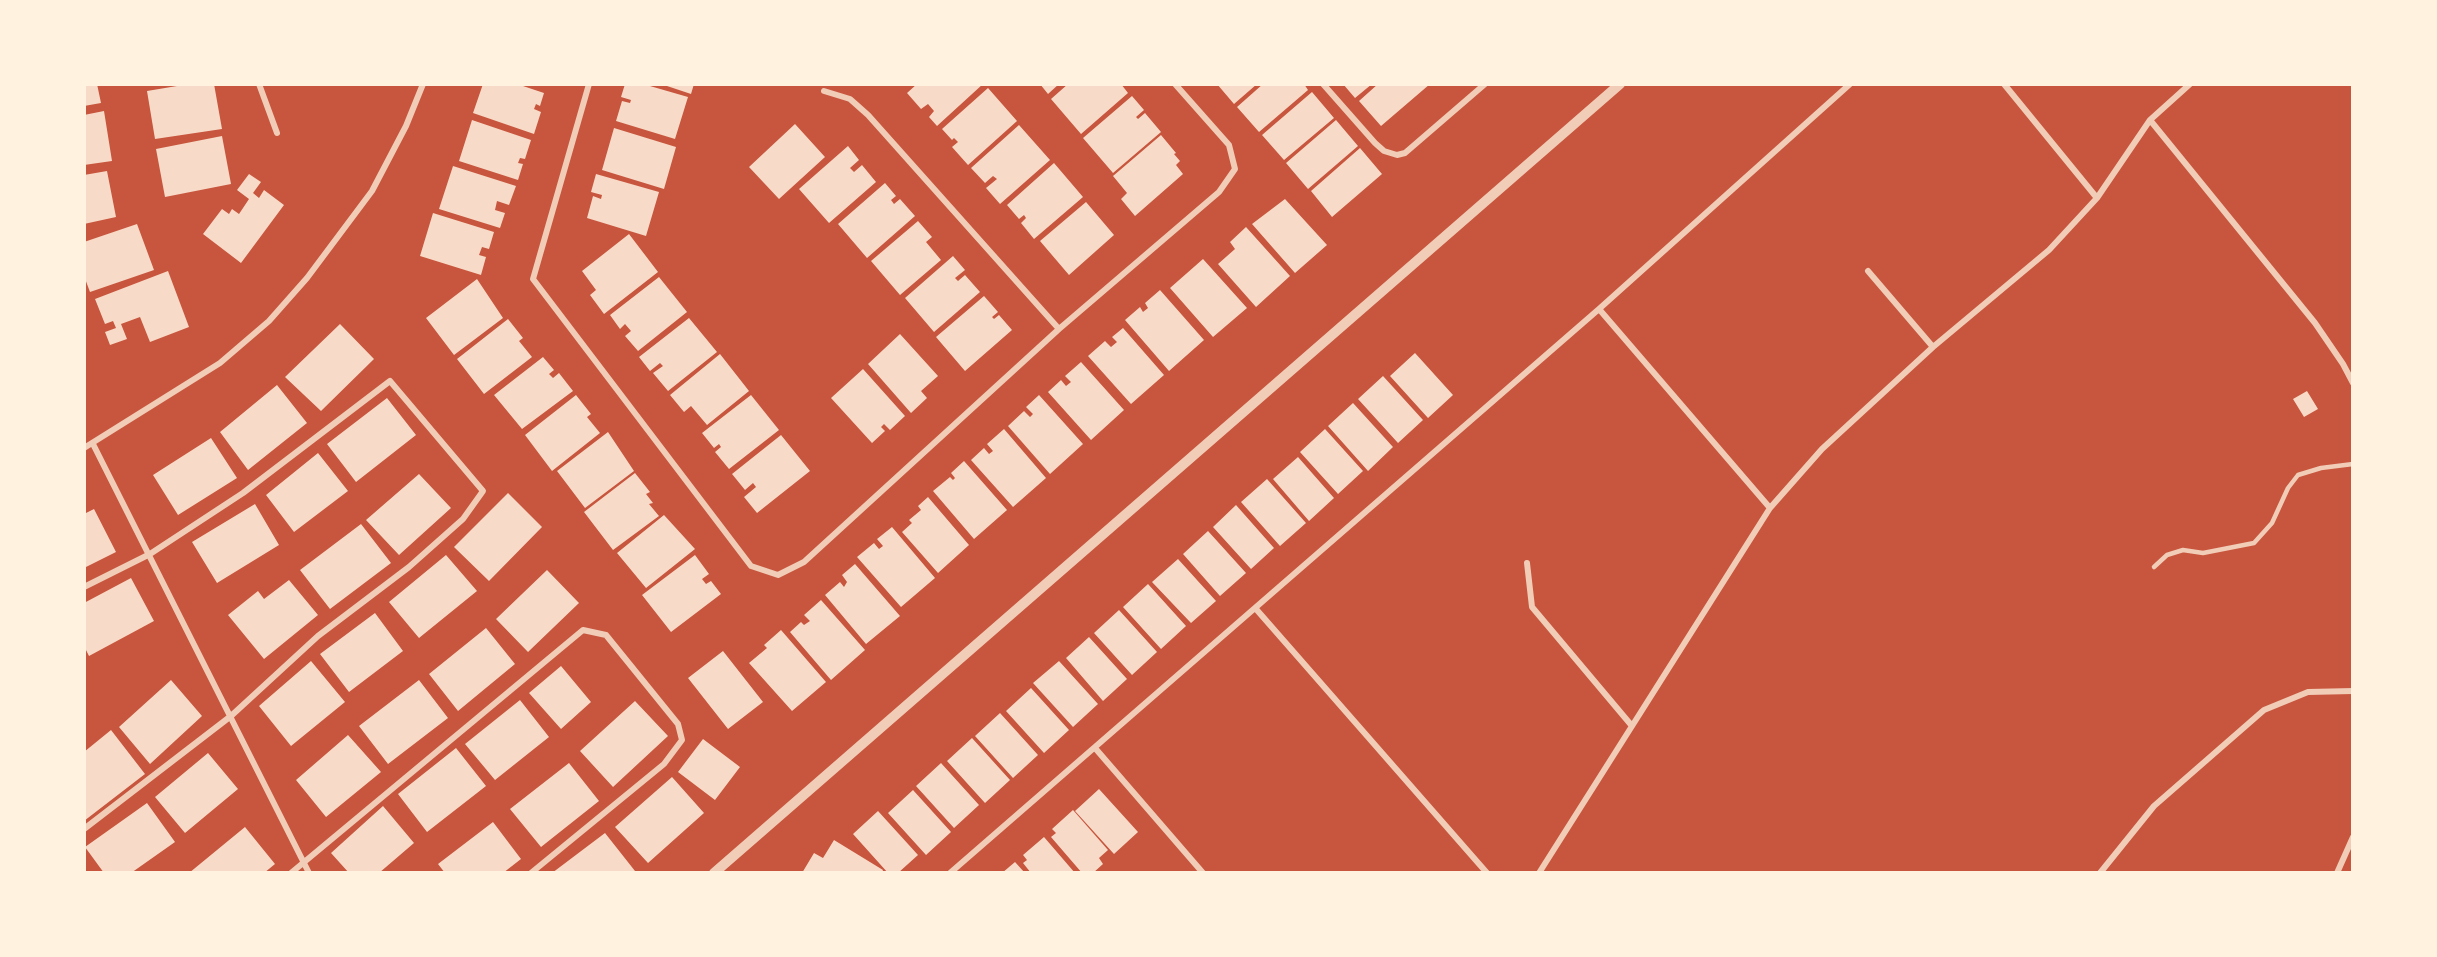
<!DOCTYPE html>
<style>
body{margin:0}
#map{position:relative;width:2437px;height:957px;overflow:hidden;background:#c8553d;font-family:Rubik,sans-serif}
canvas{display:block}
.frame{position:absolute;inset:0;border:86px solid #fff3e0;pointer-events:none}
</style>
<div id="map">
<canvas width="2437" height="957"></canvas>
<div class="frame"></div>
</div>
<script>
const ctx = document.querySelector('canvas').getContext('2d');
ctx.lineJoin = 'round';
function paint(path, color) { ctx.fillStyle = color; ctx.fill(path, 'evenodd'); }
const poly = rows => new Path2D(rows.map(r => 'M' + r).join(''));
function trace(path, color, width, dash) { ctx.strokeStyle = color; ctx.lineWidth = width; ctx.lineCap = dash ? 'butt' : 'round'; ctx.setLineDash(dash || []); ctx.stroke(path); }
const building = poly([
 [84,84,97,84,101,103,84,106],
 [189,84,214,84,222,129,155,139,147,91],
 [483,84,517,84,544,93,540,106,536,104,534,109,541,112,534,134,473,113],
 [625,84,643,84,688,97,675,139,616,121,622,101,630,103,631,100,621,97],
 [661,84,694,84,691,94],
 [917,84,983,84,937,126,929,117,934,111,928,104,921,109,907,93],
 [1040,84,1059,84,1048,94],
 [1068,84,1121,84,1128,93,1081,134,1051,99],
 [1217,84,1257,84,1234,104],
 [1263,84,1304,84,1308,90,1259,132,1237,107],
 [1343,84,1372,84,1355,98],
 [1378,84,1430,84,1381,126,1359,101],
 [988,88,1017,121,968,165,952,147,958,142,954,138,952,140,942,129],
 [1312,92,1334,118,1284,160,1262,135],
 [1132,96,1144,110,1136,117,1138,119,1145,113,1161,132,1113,173,1083,138],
 [104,111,112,161,84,165,84,115],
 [472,120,531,140,525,159,520,158,518,163,523,164,518,180,459,161],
 [1336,120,1358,146,1308,189,1286,163],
 [795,124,825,157,779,199,749,167],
 [1019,125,1050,160,1000,204,986,188,997,179,993,176,985,183,971,168],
 [614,128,676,147,664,189,602,170],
 [1161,135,1176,153,1174,154,1180,161,1176,165,1183,174,1135,216,1121,199,1127,193,1113,176],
 [222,136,231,184,165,197,156,149],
 [848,146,859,160,850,168,854,172,862,165,876,182,829,223,799,189],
 [1360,148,1382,174,1332,217,1311,191],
 [1054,163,1083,197,1034,239,1021,223,1026,218,1024,215,1019,219,1007,205],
 [453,166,516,186,509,205,497,201,495,210,505,213,500,228,439,209],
 [107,171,116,217,84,224,84,175],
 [249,174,261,182,253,193,259,198,264,190,284,205,241,263,203,234,222,209,229,214,232,209,239,214,249,199,237,190],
 [596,174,659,192,646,236,587,218,593,196,601,199,602,195,591,192],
 [885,183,896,196,891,200,894,204,900,199,915,216,867,258,838,224],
 [1285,199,1327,245,1295,273,1252,224],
 [1086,202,1114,235,1069,275,1040,241],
 [433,213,494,232,489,249,482,247,479,255,486,257,481,275,420,256],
 [918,221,932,237,926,242,941,260,900,295,871,261],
 [137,224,154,270,90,292,84,276,84,242],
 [1246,227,1290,276,1256,307,1218,264,1235,249,1230,242],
 [629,234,658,272,604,314,590,295,596,290,582,271],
 [953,256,965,270,955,278,958,281,965,275,980,292,934,332,905,298],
 [1203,259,1247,308,1213,337,1170,288],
 [168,271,189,327,150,342,140,317,121,324,127,339,110,345,105,332,116,328,113,321,105,324,95,299],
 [659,277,687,312,638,351,625,336,631,331,625,324,620,329,610,315],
 [477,279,503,318,454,355,426,318],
 [1160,290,1204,340,1169,371,1125,320,1140,307,1143,312,1148,308,1145,303],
 [984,296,998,312,992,317,994,319,999,315,1012,330,965,371,936,337],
 [689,318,717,352,668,391,653,373,663,366,660,363,650,371,639,357],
 [508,319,523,338,519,341,532,357,484,394,457,359],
 [340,324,374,359,321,411,285,377],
 [1123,328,1164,375,1131,404,1088,356,1105,341,1111,347,1117,342,1112,337],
 [900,334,938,376,921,391,927,398,911,413,868,364],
 [1415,353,1453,395,1428,418,1390,376],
 [720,354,749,391,707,425,691,406,684,412,670,395],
 [543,357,554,370,549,374,553,378,559,373,573,391,522,429,494,395],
 [1081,362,1124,410,1091,440,1048,392,1061,380,1066,386,1071,382,1065,376],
 [863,369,905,416,890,430,884,424,881,427,885,431,872,443,831,398],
 [1383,376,1423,420,1398,443,1358,399],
 [277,385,307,423,248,470,220,432],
 [2307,391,2318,409,2304,417,2293,399],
 [576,395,591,414,587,417,600,433,552,471,525,435],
 [751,395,779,430,729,469,715,452,721,447,719,444,714,448,702,433],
 [1039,395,1083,444,1050,474,1008,426,1024,411,1030,417,1033,414,1026,407],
 [387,398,416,435,356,482,327,444],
 [1353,403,1393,447,1368,471,1328,426],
 [1004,429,1046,478,1013,507,971,460,984,448,989,454,993,451,987,444],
 [1325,429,1363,471,1338,494,1300,452],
 [608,432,634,471,585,508,557,471],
 [781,435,810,471,757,513,744,497,756,487,753,483,745,490,732,474],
 [211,438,237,478,178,515,153,475],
 [318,453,348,491,294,532,266,495],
 [1298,457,1334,498,1309,521,1273,479],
 [964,461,1007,510,974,539,933,491,950,477,953,480,955,478,951,473],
 [635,473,650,492,646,494,653,503,649,504,659,516,613,550,584,512],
 [419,474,451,508,399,555,366,520],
 [1267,479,1306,523,1280,546,1241,502],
 [508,493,542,527,489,581,454,547],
 [928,497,969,545,938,573,902,532,912,523,909,520,921,510,918,506],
 [255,504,279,545,217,583,192,542],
 [1236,505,1274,548,1251,569,1213,527],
 [94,509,116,552,84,568,84,514],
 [664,515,695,549,646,588,617,553],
 [361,524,391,563,330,609,300,570],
 [892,527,935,578,901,607,857,557,874,543,879,549,883,546,877,539],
 [1208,531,1246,573,1220,596,1183,554],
 [446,555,477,591,419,638,389,602],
 [695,555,709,574,702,579,706,584,711,581,721,594,671,632,642,595],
 [1178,559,1216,601,1191,623,1152,582],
 [855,564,900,616,866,644,825,595,840,582,844,587,847,582,842,575],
 [547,570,579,603,528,652,496,619],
 [131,578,154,621,89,656,84,646,84,603],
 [289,580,318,615,264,659,228,615,258,591,264,599],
 [1148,584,1186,626,1161,649,1123,607],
 [821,600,865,650,831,680,790,632,801,622,804,625,810,621,804,615],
 [1119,610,1157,652,1132,675,1094,633],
 [375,613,403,651,349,692,320,654],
 [486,628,515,664,458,711,429,674],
 [781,630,826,682,792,711,749,663,767,648,764,645],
 [1089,637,1127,679,1103,701,1066,658],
 [723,651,763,702,728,729,688,678],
 [311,661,345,702,291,746,259,706],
 [1059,661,1098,704,1073,727,1033,683],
 [561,666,591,702,561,729,529,693],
 [171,680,202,716,150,764,119,727],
 [419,680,448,718,388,764,359,726],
 [1031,688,1069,730,1044,753,1006,711],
 [520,700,549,737,495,780,465,744],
 [635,701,668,736,613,787,580,751],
 [1000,713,1038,755,1013,778,975,736],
 [111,730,145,774,84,821,84,752],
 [348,735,381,772,326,817,296,780],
 [972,738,1010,780,985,803,947,761],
 [703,739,740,767,715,800,678,772],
 [456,748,486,786,427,832,398,794],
 [208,753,238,789,185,833,155,797],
 [569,763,599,801,541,847,510,809],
 [941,763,979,805,954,828,916,786],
 [672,777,704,813,648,863,615,827],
 [1099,789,1138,832,1114,854,1075,811],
 [913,790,951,832,926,855,888,813],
 [147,803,175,842,131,873,104,873,85,847],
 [383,806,414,843,379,873,349,873,331,853],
 [1073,810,1108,850,1099,858,1103,864,1093,873,1082,873,1051,837,1056,833,1052,829],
 [878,811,918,855,898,873,888,873,853,834],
 [493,822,521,859,503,873,445,873,438,864],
 [245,827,275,864,264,873,189,873],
 [605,833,635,871,552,873],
 [1044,837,1075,873,1031,873,1023,863,1027,860,1023,855],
 [834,840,883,870,882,873,802,873,814,853,823,858],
 [1015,862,1025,873,1002,873]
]);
const service = poly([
 [2154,567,2167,555,2183,550,2203,553,2254,543,2272,523,2288,488,2298,475,2321,468,2353,464]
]);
const minor = poly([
 [259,84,277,133],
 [589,84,533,279,751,566,778,575,804,562,1059,329,1219,192,1235,169,1229,145,1175,84],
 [1323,84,1375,143,1384,151,1397,155,1405,153,1485,84],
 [2004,84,2097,198],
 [824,91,850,99,868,115,1059,329],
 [2150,120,2315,323,2343,364,2353,383],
 [1868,271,1933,347],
 [1599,309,1770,508],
 [93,444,309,873],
 [84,448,220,363,269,321,307,278,372,191,406,126,423,84],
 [1527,563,1532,607,1632,726],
 [84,587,150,554,243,493,390,381,483,491,463,519,409,567,318,636,231,716,84,829],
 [1256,609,1487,873],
 [1095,748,1203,873],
 [291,873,583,630,606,635,678,724,682,740,664,764,531,873],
 [950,873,1599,309,1850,84],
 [1539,873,1770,508,1822,449,1933,347,2049,250,2097,198,2150,120,2190,84],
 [2100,873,2154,806,2264,710,2308,692,2353,691],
 [2337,873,2353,837]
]);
const tertiary = poly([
 [714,873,1620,84]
]);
paint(building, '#f7dbc8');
trace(service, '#f1ccb7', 4.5);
trace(minor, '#f1ccb7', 6);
trace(tertiary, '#f1ccb7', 10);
</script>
